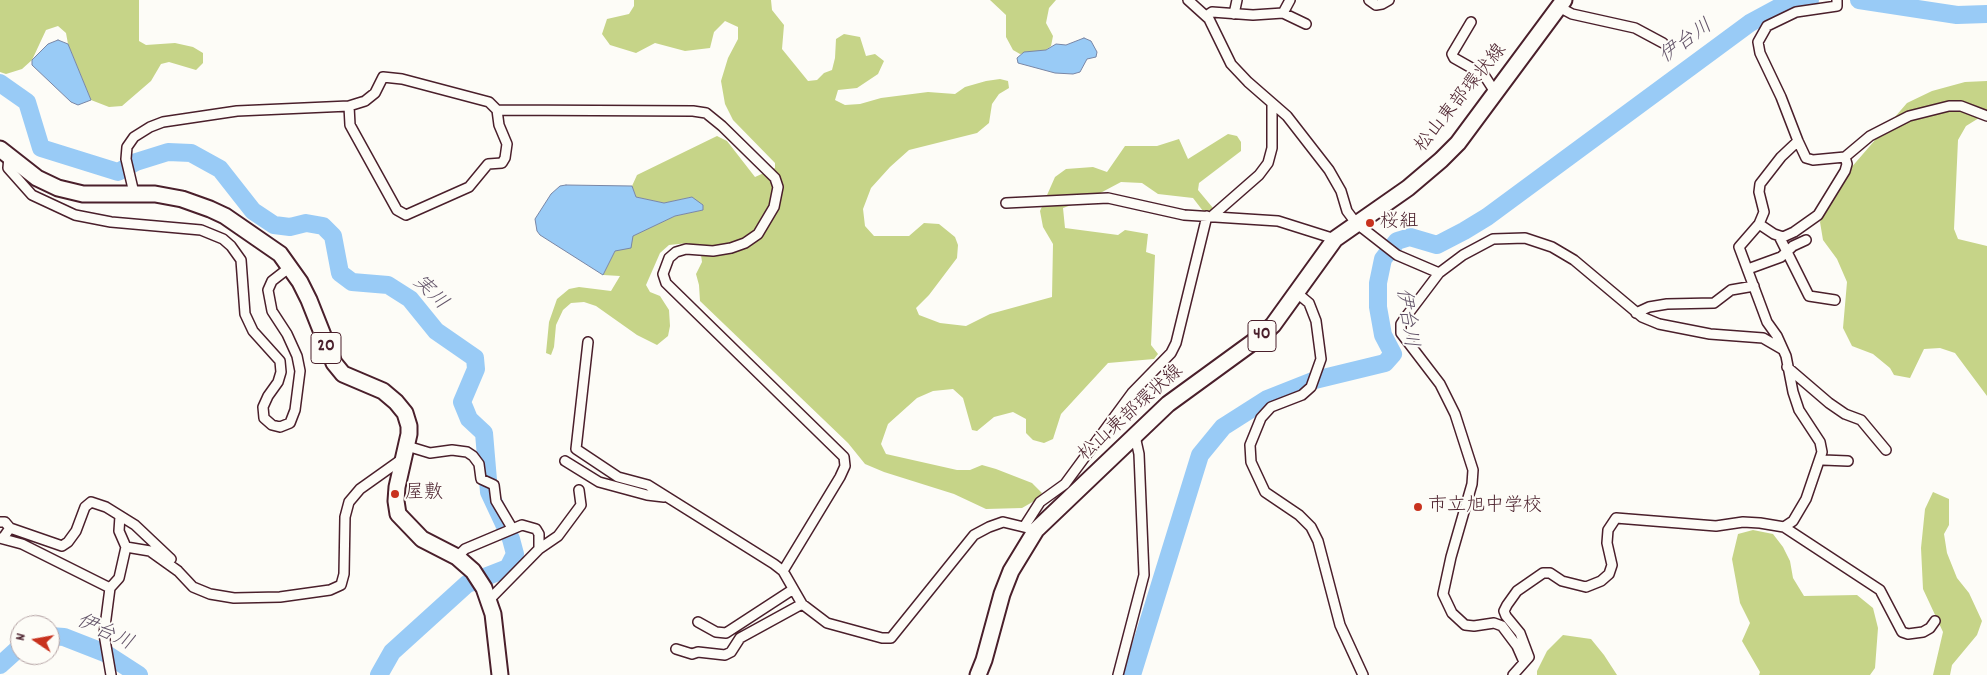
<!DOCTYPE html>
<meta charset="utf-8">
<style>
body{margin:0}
#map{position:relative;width:1987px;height:675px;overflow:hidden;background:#fdfcf7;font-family:Dekko,sans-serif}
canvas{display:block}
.north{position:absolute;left:10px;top:615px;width:50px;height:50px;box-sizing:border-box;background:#fdfcf7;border:1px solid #b5a4a5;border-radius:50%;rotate:282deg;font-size:14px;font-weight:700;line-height:20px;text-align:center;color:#4a1f2b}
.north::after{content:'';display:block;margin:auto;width:18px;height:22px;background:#c8321e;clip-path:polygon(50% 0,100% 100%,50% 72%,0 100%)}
</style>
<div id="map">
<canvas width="1987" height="675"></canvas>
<div class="north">N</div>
</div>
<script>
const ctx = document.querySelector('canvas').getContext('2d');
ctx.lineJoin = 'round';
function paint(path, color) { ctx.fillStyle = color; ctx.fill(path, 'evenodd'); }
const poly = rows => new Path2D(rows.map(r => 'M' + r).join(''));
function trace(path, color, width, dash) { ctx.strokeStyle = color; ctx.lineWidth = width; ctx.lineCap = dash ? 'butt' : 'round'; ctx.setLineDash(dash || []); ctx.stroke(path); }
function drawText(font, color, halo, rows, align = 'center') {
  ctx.font = font + ' Dekko,"Klee One",sans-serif'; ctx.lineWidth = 4; ctx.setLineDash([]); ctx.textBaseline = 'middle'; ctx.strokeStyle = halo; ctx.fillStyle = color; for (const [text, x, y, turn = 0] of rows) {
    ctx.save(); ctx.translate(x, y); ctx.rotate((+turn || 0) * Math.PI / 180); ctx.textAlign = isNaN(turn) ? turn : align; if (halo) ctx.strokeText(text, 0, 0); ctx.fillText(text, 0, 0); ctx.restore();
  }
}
const green = poly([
 [0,0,139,0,139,41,146,45,175,43,193,47,203,53,203,63,196,70,169,62,161,64,151,81,122,106,109,107,91,100,68,44,66,33,58,26,46,30,32,60,22,69,6,74,0,72],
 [634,0,771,0,772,10,784,25,782,49,808,81,817,80,824,73,832,70,835,58,836,39,844,34,860,37,866,56,875,54,884,61,878,74,857,88,838,90,835,100,845,105,860,104,881,98,928,92,955,94,965,87,986,81,1000,79,1008,81,1009,88,999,94,992,104,989,123,977,133,909,150,890,167,871,188,863,209,865,226,874,236,909,236,924,223,939,224,955,237,958,245,957,258,929,295,916,308,919,315,940,323,966,326,990,314,1052,297,1053,244,1043,227,1040,211,1055,177,1066,169,1093,167,1107,172,1125,146,1157,146,1179,139,1188,159,1228,134,1237,136,1241,142,1241,151,1199,183,1198,190,1213,208,1210,213,1203,211,1193,198,1158,194,1142,183,1121,182,1089,199,1063,208,1065,228,1118,235,1125,230,1148,234,1146,252,1155,255,1151,345,1158,354,1154,359,1108,363,1061,414,1053,439,1044,443,1033,440,1026,433,1026,419,1013,412,994,417,977,431,972,430,963,398,953,389,933,391,917,398,888,424,881,444,886,454,957,470,970,470,982,465,996,469,1032,483,1042,493,1036,500,1022,508,986,509,954,494,884,472,865,464,848,443,700,301,699,285,696,274,702,262,701,255,688,243,669,245,660,253,646,285,650,292,660,296,669,310,670,326,668,336,657,345,637,335,596,306,584,302,571,303,563,310,556,325,554,347,551,355,546,353,549,322,557,299,569,289,579,287,611,291,620,276,603,275,615,251,632,236,675,216,703,210,692,197,664,203,636,197,632,186,637,175,717,136,727,141,755,177,775,168,775,163,733,120,725,104,721,81,728,58,738,39,738,27,725,21,714,32,710,48,685,51,655,43,636,53,610,45,602,34,607,19,629,14,634,6],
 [990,0,1056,0,1049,8,1046,23,1053,36,1051,46,1046,50,1020,54,1013,50,1006,37,1006,15],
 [1987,81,1987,113,1966,126,1958,140,1954,229,1958,239,1987,246,1987,396,1955,353,1940,348,1924,349,1910,378,1894,375,1890,368,1873,354,1852,346,1843,328,1847,282,1837,259,1823,240,1820,222,1829,201,1850,169,1907,103,1932,91,1965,82],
 [1933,492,1949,499,1949,525,1944,534,1947,553,1957,578,1969,593,1982,621,1977,635,1952,665,1950,675,1933,675,1943,632,1923,589,1921,548,1925,509],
 [1753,530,1773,534,1783,547,1790,561,1793,578,1804,596,1857,595,1873,608,1878,628,1875,668,1870,675,1759,675,1760,672,1742,641,1750,623,1740,603,1732,559,1738,534],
 [1563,635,1591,639,1604,655,1617,675,1537,675,1537,671,1547,651]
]);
const water = poly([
 [1084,38,1091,41,1097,52,1096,57,1087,59,1080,72,1073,74,1055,73,1018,63,1017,58,1024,52,1046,50,1056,44,1066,45,1084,38],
 [58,40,68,44,91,100,78,105,71,102,32,65,32,60,48,44,58,40],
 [566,185,632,186,636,197,664,203,692,197,703,205,703,210,675,216,633,236,631,248,615,251,603,275,540,235,537,231,535,219,551,194,560,186,566,185]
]);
const river = poly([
 [1859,0,1957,15,1987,14],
 [0,83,27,102,41,148,118,172,136,162,168,152,191,153,220,169,253,211,274,225,290,227,306,223,323,226,333,236,340,273,352,282,388,285,410,299,436,331,475,358,476,369,462,402,469,419,484,433,489,492,511,539,515,554,508,568,467,584,392,652,379,675],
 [50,636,64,637,105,653,139,675],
 [0,665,20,647],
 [1132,675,1200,455,1223,427,1267,399,1315,380,1385,363,1393,354,1383,335,1378,307,1378,283,1383,259,1397,241,1410,237,1437,245,1464,231,1487,217,1750,23,1785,4,1810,0]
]);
const street = poly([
 [1188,0,1209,19,1231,64,1248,82,1287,116,1329,170,1341,191,1347,211,1356,223,1397,255,1439,273],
 [1369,0,1376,5,1382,4,1389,0],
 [1559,7,1572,14,1635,28,1663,43],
 [1283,13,1306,24],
 [1234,14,1237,0],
 [1206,16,1212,12,1253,15,1283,13,1290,0],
 [1471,22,1452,54,1454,58,1484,75,1495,92],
 [497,110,693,111,706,113,722,126,775,178,778,187,774,207,758,234,745,243,731,248,713,251,686,249,676,252,669,258,663,274,666,283,844,457,845,466,840,477,783,571],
 [1798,141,1806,158,1813,160,1845,157,1870,136,1909,116,1949,106,1961,106,1987,116],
 [9,156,8,168,32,195,75,215,111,222,201,230,223,239,231,246,241,260,245,314,253,331,280,361,281,372,278,382,268,396,263,407,264,418,272,425,280,427,290,423,295,410,300,371,297,356,287,334,272,311,268,290,272,281,290,267],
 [134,193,126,159,127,147,134,137,150,127,163,122,237,111,349,106,365,101,375,93,383,77,402,79,489,102,497,110,499,125,507,144,505,158,502,163,488,164,469,187,406,215,397,210,350,125,349,106],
 [1006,203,1108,198,1184,215,1278,221,1335,239],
 [1211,217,1259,175,1268,163,1272,148,1272,103],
 [1759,224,1774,234,1783,237,1794,232,1818,215,1845,171,1847,164,1845,157],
 [1779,236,1809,296,1835,300],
 [1748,269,1781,257,1793,246,1806,240],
 [1297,293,1309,303,1316,321,1321,359,1311,387,1302,395,1271,407,1261,418,1250,445,1251,462,1265,492,1299,515,1311,527,1318,541,1340,625,1363,675],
 [1636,313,1649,307,1667,304,1714,303,1731,290,1754,286],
 [588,342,576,449,618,477,648,485,774,564,783,571,802,604,827,623,882,638,891,638,974,535,989,527,1003,522,1036,530],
 [1787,367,1829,403,1845,414,1861,420,1886,450],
 [407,446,430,453,452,450,467,452,473,456,479,464,481,479,494,485,496,501,512,528],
 [1823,460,1848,461],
 [565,461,599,482,647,495,664,497],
 [120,516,119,531,126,547],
 [0,522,5,522,10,528],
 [1024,527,1040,502,1065,484,1132,393,1171,353,1176,343,1207,216],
 [1784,527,1793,521,1806,499,1822,452,1820,442,1799,410,1793,392,1786,356,1777,336,1767,322,1739,247,1759,224,1764,212,1759,192,1760,184,1781,157,1798,141,1781,97,1760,53,1758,42,1767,26,1796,12,1837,6,1837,0],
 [0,538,22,544,110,588],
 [3,538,10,528,62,546,68,542,76,531,85,507,91,502,106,507,135,525,171,559],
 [539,549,558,536,581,505,579,490],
 [457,557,465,549,522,525,536,529,539,534,539,549,489,600],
 [698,622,716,632,726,633,792,590],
 [676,649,692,654,698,652,725,655,731,652,740,638,802,604],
 [1524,662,1517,646,1502,626,1494,623,1474,626,1465,625,1452,613,1443,594,1451,557,1472,484,1473,470,1455,414,1440,384,1401,333,1401,324,1405,318,1439,273,1463,255,1493,239,1525,238,1552,247,1574,260,1642,317,1659,324,1710,334,1763,338,1782,349],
 [111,675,104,634,110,588,119,578,126,547,150,551,178,571,193,587,210,594,234,598,280,597,330,590,341,585,344,574,345,517,349,502,360,489,405,457],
 [1118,675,1144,575,1139,454,1135,436],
 [1513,675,1529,657,1520,633,1506,616,1504,611,1507,605,1517,591,1543,573,1550,573,1562,581,1586,587,1601,581,1609,574,1612,565,1607,543,1608,530,1616,518,1716,526,1743,522,1760,523,1784,527,1880,590,1902,632,1908,634,1923,632,1930,628,1935,621]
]);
const primary = poly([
 [0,149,37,178,58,188,83,194,155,194,182,199,210,209,225,216,280,254,300,282,309,300,334,363,343,374,383,391,396,402,405,413,409,426,409,434,397,487,396,501,398,514,422,539,457,557,473,571,484,588,493,614,500,675],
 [978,675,984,660,1002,594,1011,571,1036,530,1168,404,1260,337,1273,325,1335,239,1408,188,1441,160,1458,143,1564,0]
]);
const markers = [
 [1370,223,5,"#c8321e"],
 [395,494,5,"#c8321e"],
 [1418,507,5,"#c8321e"]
];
const shields = [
 [1262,336,28],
 [326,348,30]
];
const shieldNames = [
 ["40",1262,336],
 ["20",326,348]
];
const streetNames = [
 ["松山東部環状線",1462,99,-51],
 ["松山東部環状線",1132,414,-42]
];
const poiNames = [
 ["桜組",1380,223],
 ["屋敷",405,494],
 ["市立旭中学校",1428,507]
];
const waterNames = [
 ["伊台川",1687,43,-36],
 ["実川",429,294,44],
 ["伊台川",1405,318,82],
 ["伊台川",104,634,25]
];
paint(green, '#c6d488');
paint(water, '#99cbf6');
trace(water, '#7986a5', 1);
trace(river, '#99cbf6', 18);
trace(street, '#4a1f2b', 12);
trace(primary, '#4a1f2b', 19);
trace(street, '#fdfcf7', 9);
trace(primary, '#fdfcf7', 15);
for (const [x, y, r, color] of markers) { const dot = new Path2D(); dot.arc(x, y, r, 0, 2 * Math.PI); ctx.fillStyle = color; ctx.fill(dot); trace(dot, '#fdfcf7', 2); }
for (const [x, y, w] of shields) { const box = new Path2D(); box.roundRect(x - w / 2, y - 15.5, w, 31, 4); ctx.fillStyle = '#fdfcf7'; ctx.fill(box); trace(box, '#4a1f2b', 1); }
drawText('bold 18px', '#4a1f2b', null, shieldNames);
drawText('19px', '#4a1f2b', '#fdfcf7', streetNames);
drawText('19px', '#4a1f2b', '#fdfcf7', poiNames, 'left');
drawText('italic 20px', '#625368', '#fdfcf7', waterNames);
</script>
